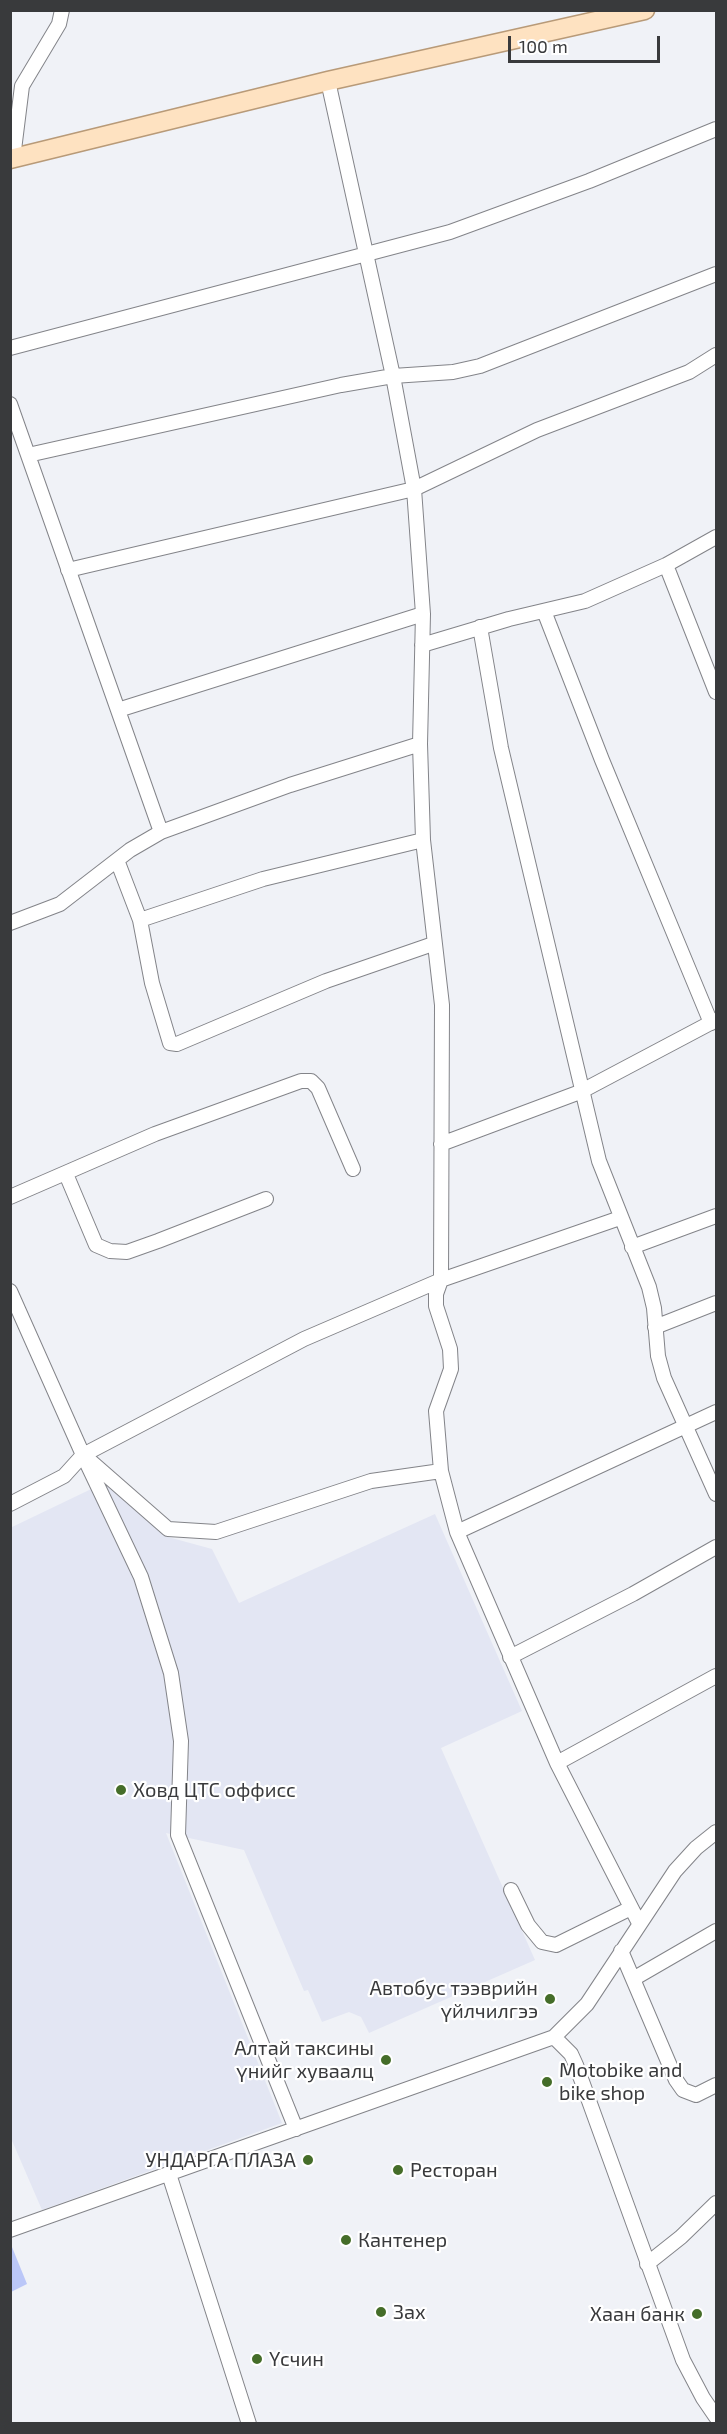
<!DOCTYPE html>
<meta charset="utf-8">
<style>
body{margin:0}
#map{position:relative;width:727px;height:2434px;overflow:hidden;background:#f0f2f7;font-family:"Exo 2",sans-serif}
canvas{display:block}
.frame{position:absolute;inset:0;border:12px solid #393a3c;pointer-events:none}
.scale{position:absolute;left:508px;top:36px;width:152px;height:27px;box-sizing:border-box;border:3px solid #393a3c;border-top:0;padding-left:8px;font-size:18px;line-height:21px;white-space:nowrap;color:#393a3c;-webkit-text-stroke:4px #fff;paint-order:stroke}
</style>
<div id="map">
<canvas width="727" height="2434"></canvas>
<div class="frame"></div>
<div class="scale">100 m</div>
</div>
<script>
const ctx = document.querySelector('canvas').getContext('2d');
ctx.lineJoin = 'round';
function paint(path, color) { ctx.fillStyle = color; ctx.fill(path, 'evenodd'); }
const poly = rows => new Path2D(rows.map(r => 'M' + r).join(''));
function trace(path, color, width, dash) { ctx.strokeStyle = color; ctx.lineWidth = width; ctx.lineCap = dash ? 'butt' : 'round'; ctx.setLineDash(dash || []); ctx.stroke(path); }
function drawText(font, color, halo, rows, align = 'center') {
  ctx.font = font + ' "Exo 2",sans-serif'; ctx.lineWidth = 4.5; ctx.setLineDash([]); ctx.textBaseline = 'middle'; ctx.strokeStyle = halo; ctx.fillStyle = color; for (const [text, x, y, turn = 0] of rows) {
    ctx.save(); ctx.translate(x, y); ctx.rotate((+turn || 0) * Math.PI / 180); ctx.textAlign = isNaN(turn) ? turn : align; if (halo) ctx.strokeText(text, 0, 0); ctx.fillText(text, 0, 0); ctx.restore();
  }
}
const built = poly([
 [110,1480,168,1537,212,1549,239,1603,435,1514,522,1711,441,1748,535,1960,369,2033,361,2017,349,2012,322,2022,308,1990,304,1991,244,1850,166,1833,282,2123,42,2210,10,2136,10,1528]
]);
const green = poly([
 [12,2247,27,2284,11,2292,10,2248]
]);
const minor = poly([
 [328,81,393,376,414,489,423,614,420,744,423,840,442,1005,441,1280,436,1294,436,1306,450,1349,451,1369,436,1411,441,1471,457,1532,557,1763,639,1923],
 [13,158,22,86,59,24,62,10],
 [10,348,450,232,589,181,716,129],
 [10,404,161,832],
 [28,455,341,385,393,376,453,372,480,366,716,274],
 [666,565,716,692],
 [68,570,414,489,537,430,689,372,716,355],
 [544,611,602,760,711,1023],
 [480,627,501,748,599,1161,649,1287,654,1308,658,1356,664,1378,716,1494],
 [422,645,509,619,585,601,666,565,716,537],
 [118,710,423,614],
 [117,860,140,920,263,879,423,840],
 [140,920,152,983,170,1043,177,1044,326,981,433,944],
 [10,923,60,904,130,850,161,832,290,785,420,744],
 [441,1144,580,1092,716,1020],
 [66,1174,96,1245,110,1251,127,1252,158,1241,266,1199],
 [10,1197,155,1134,301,1081,311,1081,318,1088,353,1169],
 [632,1247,716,1216],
 [10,1291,83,1455,141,1577,171,1673,181,1741,178,1835,296,2129],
 [655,1327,716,1303],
 [88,1459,168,1529,216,1532,371,1481,441,1471],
 [10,1504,64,1476,83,1455,304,1339,441,1280,620,1218],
 [457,1532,716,1412],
 [510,1657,633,1594,716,1547],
 [557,1763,716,1676],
 [511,1890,528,1925,542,1942,556,1945,631,1908],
 [621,1951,676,2080,683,2090,696,2095,716,2085],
 [633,1979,716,1931],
 [554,2037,571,2054,576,2065,683,2360,703,2398,716,2417],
 [169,2174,249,2424],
 [10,2230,554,2037,587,2004,675,1871,696,1848,716,1832],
 [647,2264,681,2237,716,2203]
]);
const major = poly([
 [10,159,328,81,645,10]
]);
const markers = [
 [121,1790,6,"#456d29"],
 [550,1999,6,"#456d29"],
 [386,2060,6,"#456d29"],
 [547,2082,6,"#456d29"],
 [308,2160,6,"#456d29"],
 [398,2170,6,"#456d29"],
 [346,2240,6,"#456d29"],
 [381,2312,6,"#456d29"],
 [697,2314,6,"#456d29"],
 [257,2359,6,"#456d29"]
];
const poiNames = [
 ["Ховд ЦТС оффисс",133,1790],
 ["Автобус тээврийн",538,1988,"right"],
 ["үйлчилгээ",538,2011,"right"],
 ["Алтай таксины",374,2048,"right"],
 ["үнийг хуваалц",374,2071,"right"],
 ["Motobike and",559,2070],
 ["bike shop",559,2093],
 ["УНДАРГА ПЛАЗА",296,2160,"right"],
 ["Ресторан",410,2170],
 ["Кантенер",358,2240],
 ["Зах",393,2312],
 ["Хаан банк",685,2314,"right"],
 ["Үсчин",269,2359]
];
paint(built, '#e3e6f3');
paint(green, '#bbc7f8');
trace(minor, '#838489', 16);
trace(major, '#b89a78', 21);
trace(minor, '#fff', 14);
trace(major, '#fee2c1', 18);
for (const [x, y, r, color] of markers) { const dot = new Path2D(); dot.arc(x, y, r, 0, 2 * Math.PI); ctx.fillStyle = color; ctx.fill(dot); trace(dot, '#fff', 2); }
drawText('20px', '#393a3c', '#fff', poiNames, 'left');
</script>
